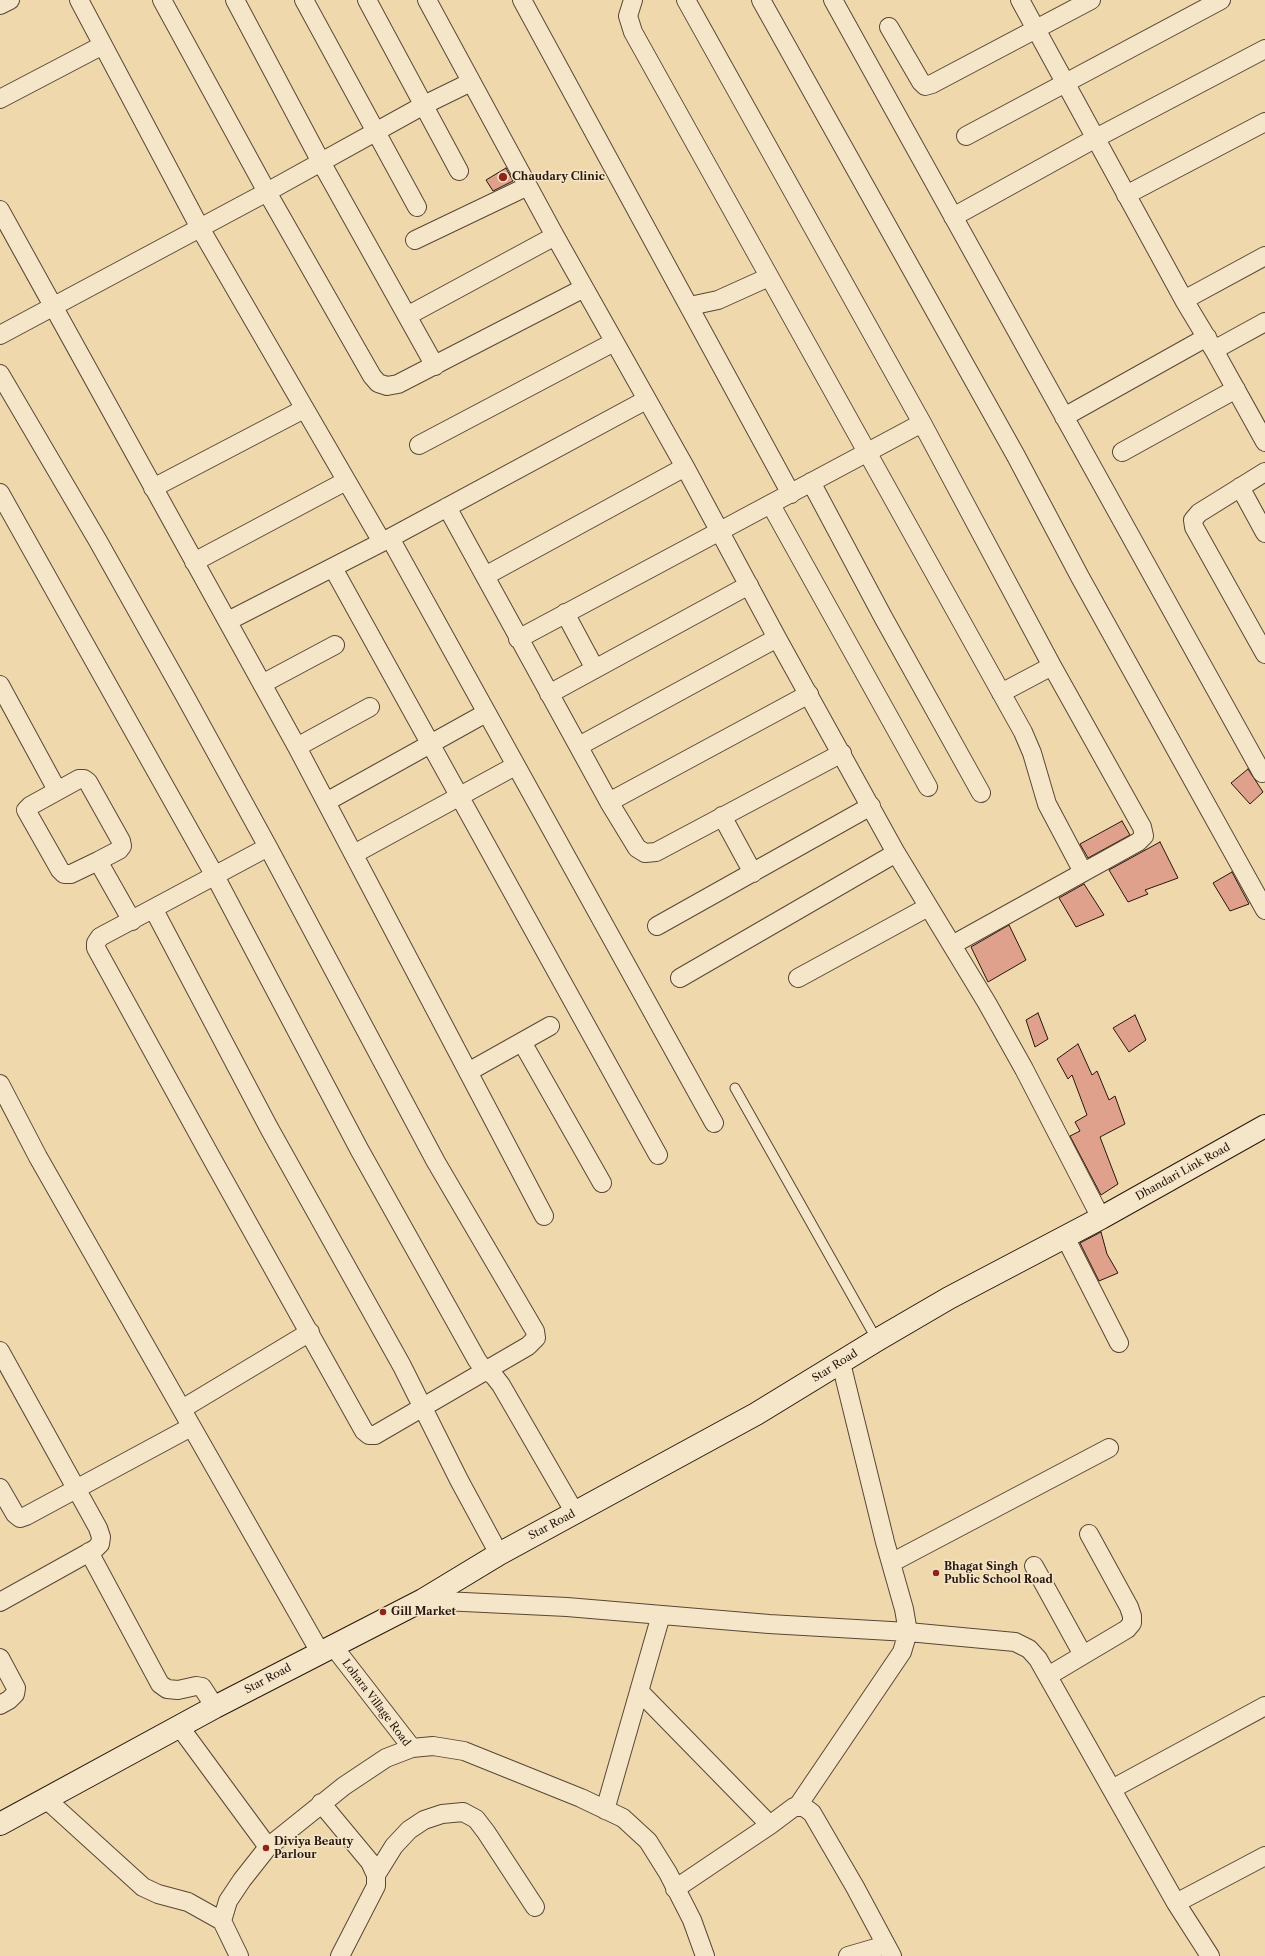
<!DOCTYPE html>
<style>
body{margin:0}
canvas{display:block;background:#f0d8ad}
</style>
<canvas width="1265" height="1956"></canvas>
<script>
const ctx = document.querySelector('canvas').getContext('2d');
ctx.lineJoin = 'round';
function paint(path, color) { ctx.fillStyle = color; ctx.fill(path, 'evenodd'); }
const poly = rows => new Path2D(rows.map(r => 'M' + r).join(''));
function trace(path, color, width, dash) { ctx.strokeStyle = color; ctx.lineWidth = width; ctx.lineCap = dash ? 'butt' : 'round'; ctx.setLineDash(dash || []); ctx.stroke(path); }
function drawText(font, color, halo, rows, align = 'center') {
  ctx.font = font + ' "Libre Caslon Text",serif'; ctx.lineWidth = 3; ctx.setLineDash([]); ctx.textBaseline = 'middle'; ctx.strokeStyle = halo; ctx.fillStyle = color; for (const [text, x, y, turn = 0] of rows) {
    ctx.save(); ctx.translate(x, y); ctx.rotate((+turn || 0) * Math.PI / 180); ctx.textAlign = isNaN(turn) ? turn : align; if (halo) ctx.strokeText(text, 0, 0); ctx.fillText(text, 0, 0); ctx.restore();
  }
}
const building = poly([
 [506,168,513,181,493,191,486,180,506,168],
 [1248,769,1263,792,1250,804,1231,783,1248,769],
 [1122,821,1130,835,1088,858,1080,844,1122,821],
 [1160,842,1178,878,1145,890,1148,894,1128,902,1109,870,1160,842],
 [1232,872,1249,904,1230,911,1213,883,1232,872],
 [1084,884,1104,915,1076,927,1059,898,1084,884],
 [1009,925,1026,960,988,982,971,947,1009,925],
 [1038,1013,1048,1039,1035,1047,1026,1020,1038,1013],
 [1135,1015,1146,1040,1129,1052,1113,1028,1135,1015],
 [1078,1044,1092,1075,1097,1071,1109,1100,1115,1096,1125,1124,1100,1137,1118,1184,1101,1195,1070,1136,1080,1131,1075,1122,1087,1115,1072,1075,1068,1079,1057,1059,1078,1044],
 [1101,1232,1107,1254,1118,1273,1099,1281,1080,1243,1101,1232]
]);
const lane = poly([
 [735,1088,877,1340]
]);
const street = poly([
 [79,0,200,228,382,542],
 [162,0,267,192,372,376,378,383,387,386,398,384,584,288],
 [235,0,321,162,435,366],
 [304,0,417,207],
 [367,0,459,171],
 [427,0,555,236,685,467,777,638,896,853,987,1003,1024,1069,1101,1218],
 [522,0,791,494],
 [633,0,628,16,633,32,1023,732,1032,753,1047,804,1083,872],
 [686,0,922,423,1052,666,1142,827,1144,836,1138,842,952,945],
 [761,0,1016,456,1080,577,1265,910],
 [833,0,1262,773],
 [1020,0,1184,300,1214,350,1265,442],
 [0,5,10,0],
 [889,27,921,82,925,86,932,84,1091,0],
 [0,99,103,45],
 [966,136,1221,0],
 [1126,195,1265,122],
 [0,210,297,747,544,1216],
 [953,217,1096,138,1265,49],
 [415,240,528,186],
 [1184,300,1265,256],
 [690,306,718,300,769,277],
 [407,316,555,236],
 [0,335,267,192,424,105,471,82],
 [1214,350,1265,322],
 [0,374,98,541,185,696,268,847,436,1162,535,1331,536,1338,528,1346,375,1435,369,1435,364,1431,211,1157,96,948,96,943,100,937,268,847],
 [1064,417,1207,337],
 [419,445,614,342],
 [1122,452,1236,389],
 [1265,472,1199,513,1193,520,1194,527,1265,654],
 [811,482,883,617,981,793],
 [1240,487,1265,533],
 [153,488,304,409],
 [0,493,215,876,359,1149,477,1360,482,1367,494,1376,501,1385,575,1513],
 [771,505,928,787],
 [447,507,609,802,637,848,645,853,656,852,842,753],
 [390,538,714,1123],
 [194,562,346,481],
 [333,568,658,1155],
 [485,576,685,467],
 [565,613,595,669],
 [228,621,390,538,646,400],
 [518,639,922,423],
 [262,684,335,645],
 [0,685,57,790],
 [1001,693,1052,666],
 [549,694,749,585],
 [579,746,777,638],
 [297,747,370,707],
 [79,779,84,779,88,782,121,841,122,846,119,850,98,861,71,874,64,874,60,870,26,810,30,806,79,779],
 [326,802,486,713],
 [609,802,809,694],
 [722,816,753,873],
 [354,854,515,766],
 [98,861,132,921],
 [154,910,269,1128,402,1366,459,1480,499,1554],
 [657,926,871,806],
 [680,978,896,853],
 [798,978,928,907],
 [522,1042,602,1183],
 [468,1072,550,1026],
 [0,1084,38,1157,320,1652],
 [1065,1237,1119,1343],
 [0,1351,98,1528,101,1537,100,1544,95,1549,0,1602],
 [182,1409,310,1332],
 [0,1488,15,1514,20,1518,26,1516,191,1427],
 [89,1552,160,1684,167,1689,178,1690,196,1686,202,1687,215,1707],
 [891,1563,1109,1448],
 [1034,1566,1083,1655],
 [423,1600,567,1607,769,1624,908,1632,1015,1642,1029,1649,1038,1659,1176,1903,1210,1956],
 [0,1658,16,1688,15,1694,9,1700,0,1705],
 [1048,1676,1127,1629,1132,1623,1132,1616,1129,1607,1089,1534],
 [639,1691,770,1825],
 [179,1726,268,1847],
 [412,1748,433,1746,464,1751,581,1798,623,1818,648,1841,668,1873,692,1920,705,1956],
 [1112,1789,1265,1706],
 [45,1798,143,1887,158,1894,188,1902,222,1921],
 [321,1803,370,1862,376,1875,376,1886,340,1956],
 [797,1807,902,1652,908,1632,904,1609,885,1542,841,1363],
 [605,1810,661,1615],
 [376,1875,394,1846,409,1830,424,1820,442,1814,463,1812,476,1819,486,1832,535,1907],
 [675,1889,770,1825,794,1807,804,1807,812,1813,855,1887,892,1956],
 [1176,1903,1265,1856],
 [239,1956,222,1921,228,1901,242,1880,268,1847,344,1786,386,1758,412,1748,333,1646],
 [848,1956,886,1945]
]);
const secondary = poly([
 [0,1824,215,1707,423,1600,499,1554,756,1414,877,1340,949,1298,1101,1218,1265,1126]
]);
const markers = [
 [503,177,5,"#8f2418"],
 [936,1573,4,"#8f2418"],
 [383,1612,4,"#8f2418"],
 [266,1848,4,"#8f2418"]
];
const poiNames = [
 ["Chaudary Clinic",512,177],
 ["Bhagat Singh",944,1567],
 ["Public School Road",944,1580],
 ["Gill Market",391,1612],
 ["Diviya Beauty",274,1842],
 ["Parlour",274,1855]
];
const streetNames = [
 ["Dhandari Link Road",1183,1172,-29],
 ["Star Road",835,1366,-32],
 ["Star Road",552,1525,-28],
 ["Star Road",268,1679,-28],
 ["Lohara Village Road",376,1703,53]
];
paint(building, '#dfa18c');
trace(building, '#27170d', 1);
trace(lane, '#594735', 11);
trace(street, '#594735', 20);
trace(secondary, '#27170d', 24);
trace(lane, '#f5e6ca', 9);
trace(street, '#f5e6ca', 18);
trace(secondary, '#f5e6ca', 22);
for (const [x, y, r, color] of markers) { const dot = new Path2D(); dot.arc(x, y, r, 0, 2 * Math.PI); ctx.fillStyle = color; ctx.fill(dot); trace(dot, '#f5e6ca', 1.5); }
drawText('bold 11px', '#27170d', '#f5e6ca', poiNames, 'left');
drawText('11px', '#27170d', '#f5e6ca', streetNames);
</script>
